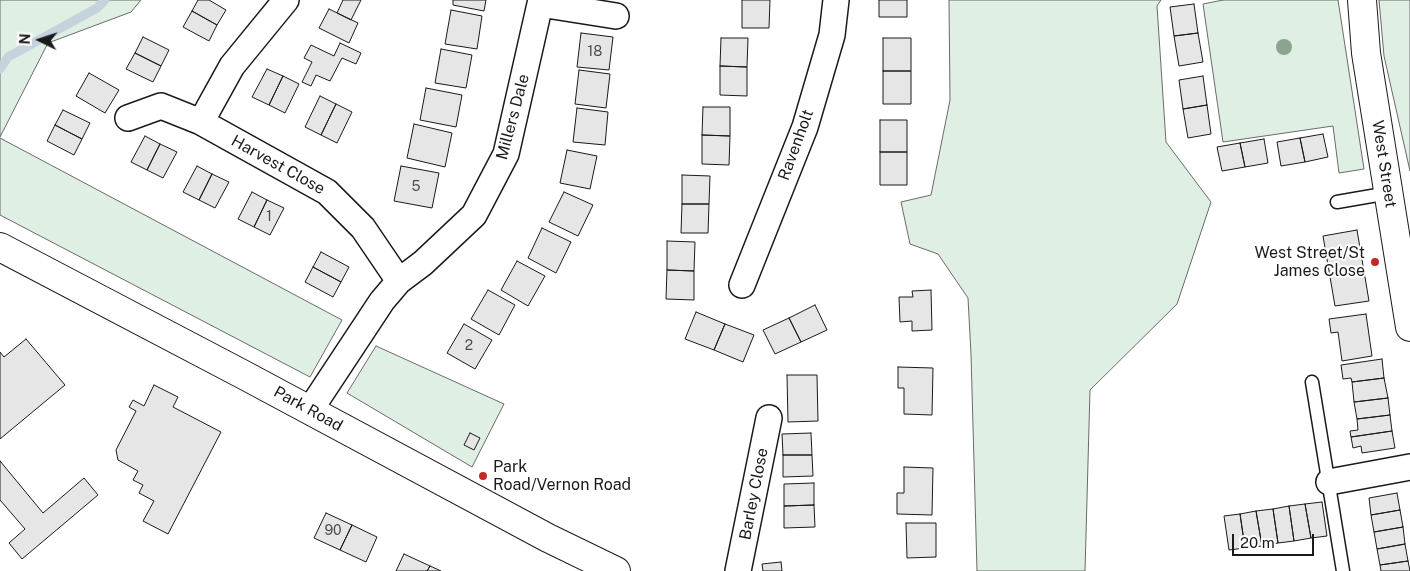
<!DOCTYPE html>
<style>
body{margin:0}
#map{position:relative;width:1410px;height:571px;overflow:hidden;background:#fff;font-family:"Public Sans",sans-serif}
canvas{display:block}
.north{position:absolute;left:15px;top:15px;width:50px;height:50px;-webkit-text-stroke:4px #fff;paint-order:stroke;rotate:274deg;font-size:14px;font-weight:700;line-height:20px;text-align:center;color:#1a1a1a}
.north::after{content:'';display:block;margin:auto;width:18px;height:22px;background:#1a1a1a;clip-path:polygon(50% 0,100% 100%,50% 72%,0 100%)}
.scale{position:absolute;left:1232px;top:534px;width:82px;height:22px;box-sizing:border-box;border:2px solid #1a1a1a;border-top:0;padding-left:6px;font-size:15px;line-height:18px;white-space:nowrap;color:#1a1a1a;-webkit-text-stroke:4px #fff;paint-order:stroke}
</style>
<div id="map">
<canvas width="1410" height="571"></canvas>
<div class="north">N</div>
<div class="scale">20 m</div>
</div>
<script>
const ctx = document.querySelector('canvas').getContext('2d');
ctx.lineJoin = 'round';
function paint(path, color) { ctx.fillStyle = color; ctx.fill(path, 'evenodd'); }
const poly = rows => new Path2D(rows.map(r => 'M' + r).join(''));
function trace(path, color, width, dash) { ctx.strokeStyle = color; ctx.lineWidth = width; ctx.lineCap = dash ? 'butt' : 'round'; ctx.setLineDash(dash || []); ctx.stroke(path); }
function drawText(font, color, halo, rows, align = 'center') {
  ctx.font = font + ' "Public Sans",sans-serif'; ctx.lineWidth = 4; ctx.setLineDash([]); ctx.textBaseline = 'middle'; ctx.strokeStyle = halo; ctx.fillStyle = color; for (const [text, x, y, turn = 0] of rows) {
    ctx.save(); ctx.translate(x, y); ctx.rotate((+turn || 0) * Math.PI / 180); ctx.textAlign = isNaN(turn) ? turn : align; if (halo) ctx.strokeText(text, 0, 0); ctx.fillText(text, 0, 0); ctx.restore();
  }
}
const green = poly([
 [0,0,141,0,131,12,48,43,0,137,0,0],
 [949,0,1161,0,1157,6,1166,142,1211,202,1177,304,1090,390,1085,571,977,571,971,354,968,298,938,254,910,244,901,202,931,195,950,100,949,0],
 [1223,0,1338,0,1364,169,1339,173,1333,126,1223,142,1203,4,1223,0],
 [1379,0,1410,0,1410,171,1384,56,1379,0],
 [0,138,342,320,310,377,0,215,0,138],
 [376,346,504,404,472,467,347,393,376,346]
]);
const stream = poly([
 [0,69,8,57,97,8,105,0]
]);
const building = poly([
 [198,0,209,0,226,10,217,25,192,11,198,0],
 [343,0,361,0,351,20,337,13,343,0],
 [453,0,486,0,484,11,453,5,453,0],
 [742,0,770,0,769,28,742,28,742,0],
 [879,0,907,0,907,17,879,17,879,0],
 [1194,4,1198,33,1174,36,1170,7,1194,4],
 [329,9,358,23,349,43,319,28,329,9],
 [451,10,482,16,477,49,445,44,451,10],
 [192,11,217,25,209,41,183,27,192,11],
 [581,33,613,37,609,70,577,67,581,33],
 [1198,33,1203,62,1179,66,1174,36,1198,33],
 [143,37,169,50,161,66,135,53,143,37],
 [721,38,748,38,747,67,720,66,721,38],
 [883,38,911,38,911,71,883,71,883,38],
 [340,43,361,53,356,64,342,58,330,81,316,75,311,86,302,82,312,62,304,58,311,45,334,56,340,43],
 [441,49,472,55,466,88,435,83,441,49],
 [135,53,161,66,153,82,126,69,135,53],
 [720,66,747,67,747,96,720,95,720,66],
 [267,69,283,76,269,105,252,97,267,69],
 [579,70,610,74,606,108,575,104,579,70],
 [883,71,911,71,911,104,883,104,883,71],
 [89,73,119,90,105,113,76,96,89,73],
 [283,76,299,84,285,113,269,105,283,76],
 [1203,76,1207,105,1183,109,1179,80,1203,76],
 [426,88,462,95,456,127,420,120,426,88],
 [320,96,336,104,321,135,305,127,320,96],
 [336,104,352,112,337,143,321,135,336,104],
 [1207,105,1211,134,1188,138,1183,109,1207,105],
 [703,107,730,107,730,136,702,135,703,107],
 [577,108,608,112,605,145,573,142,577,108],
 [63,110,90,123,82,139,55,125,63,110],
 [880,120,907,120,907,152,880,152,880,120],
 [414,124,452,133,445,167,407,158,414,124],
 [55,125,82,139,74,155,47,141,55,125],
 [1323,134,1328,157,1305,162,1300,138,1323,134],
 [702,135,730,136,729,165,702,164,702,135],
 [145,136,160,144,147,170,131,162,145,136],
 [1300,138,1305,162,1281,166,1277,142,1300,138],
 [1264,139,1268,163,1245,167,1240,143,1264,139],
 [1240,143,1245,167,1222,171,1217,147,1240,143],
 [160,144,177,152,163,178,147,170,160,144],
 [567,150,597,156,590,189,560,183,567,150],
 [880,152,907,152,907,185,880,185,880,152],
 [197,166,212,174,199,200,183,192,197,166],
 [401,166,439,173,432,208,394,201,401,166],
 [212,174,229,182,215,208,199,200,212,174],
 [682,175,710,176,709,204,682,204,682,175],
 [252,192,267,200,254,227,238,219,252,192],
 [564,192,593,205,578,236,549,222,564,192],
 [267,200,284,208,270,235,254,227,267,200],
 [682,204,709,204,708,233,681,233,682,204],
 [542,228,571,242,556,273,528,258,542,228],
 [1357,230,1369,301,1335,306,1323,236,1357,230],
 [667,241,695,242,694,271,667,270,667,241],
 [321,252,349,267,341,282,313,267,321,252],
 [517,261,545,276,528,306,501,290,517,261],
 [313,267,341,282,333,297,305,282,313,267],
 [667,270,694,271,694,300,666,299,667,270],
 [488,290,515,305,499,335,471,319,488,290],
 [931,290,932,330,912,331,912,321,900,322,899,297,913,297,912,291,931,290],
 [815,305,827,330,801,342,789,318,815,305],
 [696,312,725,324,714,350,685,339,696,312],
 [1366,314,1372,356,1342,361,1338,332,1331,333,1329,319,1366,314],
 [789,318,801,342,775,354,763,330,789,318],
 [464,324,492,340,475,369,447,353,464,324],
 [725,324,754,335,743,362,714,350,725,324],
 [26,339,65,385,0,439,0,352,4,357,26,339],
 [1382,359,1384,378,1352,382,1351,378,1343,379,1341,365,1382,359],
 [898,367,933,368,932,415,904,414,904,388,898,388,898,367],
 [787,375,817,375,818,421,788,422,787,375],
 [1384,378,1388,398,1354,402,1352,382,1384,378],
 [154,385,178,397,173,407,221,432,168,534,143,521,154,501,139,493,143,485,133,480,138,471,118,460,116,450,136,411,129,407,133,400,144,406,154,385],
 [1388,398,1390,415,1357,419,1354,402,1388,398],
 [1390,415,1392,431,1351,437,1350,431,1358,430,1357,419,1390,415],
 [1392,431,1395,448,1362,453,1361,446,1353,448,1351,437,1392,431],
 [470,433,480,438,474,450,464,445,470,433],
 [811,433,812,455,783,455,782,434,811,433],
 [783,455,812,455,813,476,783,477,783,455],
 [0,461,43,513,84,478,98,495,22,559,9,543,25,529,0,500,0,461],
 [904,467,933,468,932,515,897,514,897,493,904,493,904,467],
 [814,483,814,505,784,506,784,484,814,483],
 [1397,493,1400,510,1371,515,1369,498,1397,493],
 [1322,502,1327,536,1311,538,1305,504,1322,502],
 [1305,504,1311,538,1294,541,1289,506,1305,504],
 [814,505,815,527,784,528,784,506,814,505],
 [1289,506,1294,541,1278,543,1273,509,1289,506],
 [1273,509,1278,543,1262,546,1256,511,1273,509],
 [1400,510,1403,527,1374,532,1371,515,1400,510],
 [1256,511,1262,546,1245,548,1240,514,1256,511],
 [326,513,352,525,340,550,314,538,326,513],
 [1240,514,1245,548,1229,550,1224,516,1240,514],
 [906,523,936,523,936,557,907,558,906,523],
 [352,525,377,537,366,562,340,550,352,525],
 [1403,527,1405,544,1377,549,1374,532,1403,527],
 [1405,544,1408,561,1380,565,1377,549,1405,544],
 [404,554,430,566,427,571,396,571,404,554],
 [1408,561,1410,571,1381,571,1380,565,1408,561],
 [781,562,782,571,763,571,762,564,781,562],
 [430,566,441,571,427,571,430,566]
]);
const lane = poly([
 [1337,202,1389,193],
 [1312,382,1343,571]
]);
const street = poly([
 [286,0,232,66,201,122,327,192,363,228,399,281,382,301,310,410],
 [128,118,161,106,201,122],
 [399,281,423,263,474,215,506,154,540,4,616,16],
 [742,285,805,127,832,35,836,0],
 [1329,482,1410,467],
 [738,571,769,418]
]);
const secondary = poly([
 [1362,0,1366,53,1410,327]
]);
const highway = poly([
 [0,247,244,375,548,538,616,571]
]);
const trees = [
 [1284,47]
];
const markers = [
 [1375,262,5,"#c62828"],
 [483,476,5,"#c62828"]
];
const numberNames = [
 ["18",595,52],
 ["5",416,187],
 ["1",269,217],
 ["2",469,346],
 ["90",333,531]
];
const streetNames = [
 ["Millers Dale",513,117,-75],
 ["Ravenholt",796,145,-70],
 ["West Street",1384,164,81],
 ["Harvest Close",278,165,29],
 ["Park Road",308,409,29],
 ["Barley Close",754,494,-79]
];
const poiNames = [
 ["West Street/St",1365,253],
 ["James Close",1365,271],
 ["Park",493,467,"left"],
 ["Road/Vernon Road",493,485,"left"]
];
paint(green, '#e0efe3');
trace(green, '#6a6a6a', 1);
trace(stream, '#c6d2dc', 9);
paint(building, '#e6e6e6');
trace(building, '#1a1a1a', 1);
trace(lane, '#1a1a1a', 15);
trace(street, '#1a1a1a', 28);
trace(secondary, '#1a1a1a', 30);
trace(highway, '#1a1a1a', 30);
trace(lane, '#fff', 12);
trace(street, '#fff', 25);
trace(secondary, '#fff', 28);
trace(highway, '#fff', 28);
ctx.fillStyle = '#8aa48f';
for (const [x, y] of trees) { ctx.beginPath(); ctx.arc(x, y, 8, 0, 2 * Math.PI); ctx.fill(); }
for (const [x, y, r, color] of markers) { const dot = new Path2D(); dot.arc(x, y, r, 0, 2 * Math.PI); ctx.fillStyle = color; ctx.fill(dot); trace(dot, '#fff', 2); }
drawText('14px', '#4d4d4d', null, numberNames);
drawText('16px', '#1a1a1a', '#fff', streetNames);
drawText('16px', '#1a1a1a', '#fff', poiNames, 'right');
</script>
